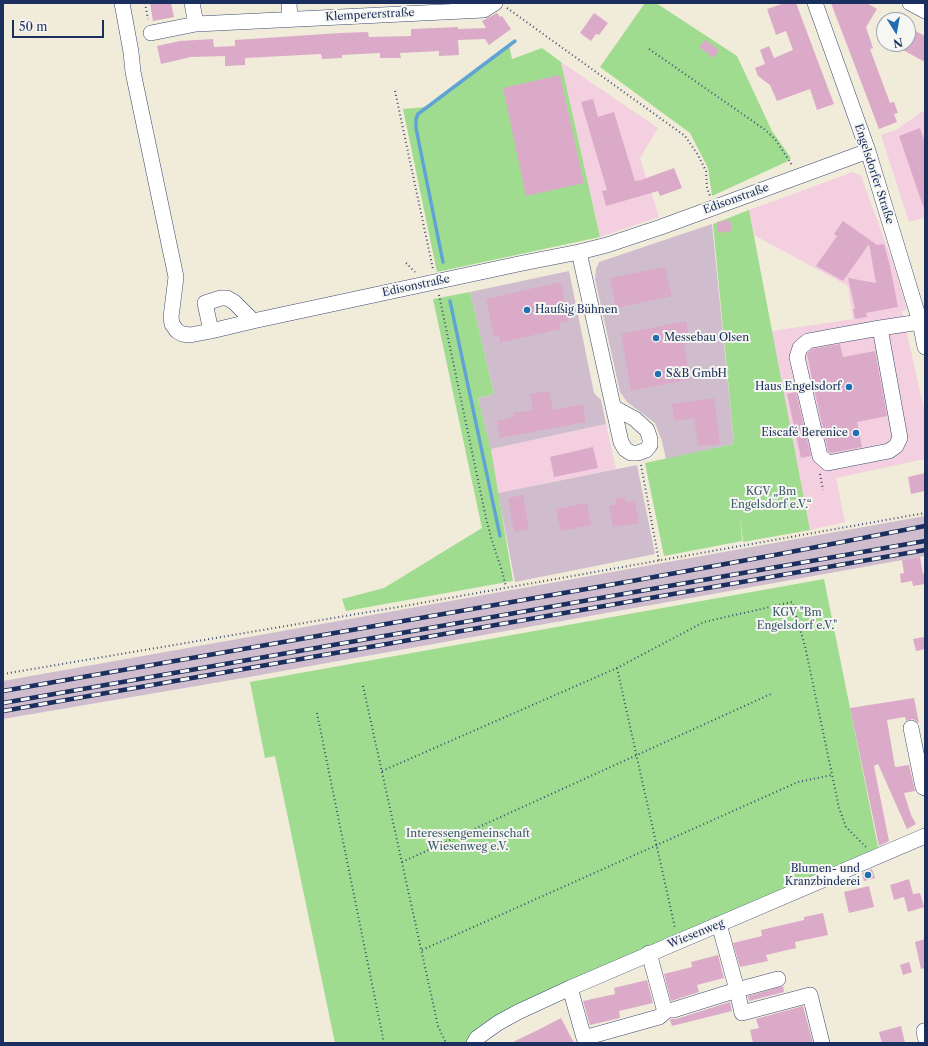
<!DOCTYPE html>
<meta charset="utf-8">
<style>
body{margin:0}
#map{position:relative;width:928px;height:1046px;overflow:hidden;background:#f1ebda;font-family:"Libre Caslon Text",serif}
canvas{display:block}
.frame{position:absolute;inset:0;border:4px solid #1b2f5e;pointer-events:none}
.north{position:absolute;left:876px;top:12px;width:40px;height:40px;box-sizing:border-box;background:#f6f6f2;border:1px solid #9ea6b7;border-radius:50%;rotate:169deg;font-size:11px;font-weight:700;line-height:16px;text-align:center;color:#1b2f5e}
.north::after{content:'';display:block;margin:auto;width:14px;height:18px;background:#1f6fb2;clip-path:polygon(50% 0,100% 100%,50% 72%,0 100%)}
.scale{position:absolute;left:12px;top:20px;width:92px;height:18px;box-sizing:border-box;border:2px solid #1b2f5e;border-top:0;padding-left:5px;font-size:12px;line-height:14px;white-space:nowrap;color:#1b2f5e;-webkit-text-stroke:3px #f6f6f2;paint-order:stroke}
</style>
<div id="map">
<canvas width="928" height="1046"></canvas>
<div class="frame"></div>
<div class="north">N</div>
<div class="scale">50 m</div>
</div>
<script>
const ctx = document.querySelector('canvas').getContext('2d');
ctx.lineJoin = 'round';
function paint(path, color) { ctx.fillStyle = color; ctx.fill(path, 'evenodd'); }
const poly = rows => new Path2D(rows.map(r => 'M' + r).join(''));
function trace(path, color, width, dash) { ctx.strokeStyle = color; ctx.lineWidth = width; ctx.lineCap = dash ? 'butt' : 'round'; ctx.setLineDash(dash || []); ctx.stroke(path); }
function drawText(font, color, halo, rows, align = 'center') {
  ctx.font = font + ' "Libre Caslon Text",serif'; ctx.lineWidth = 4; ctx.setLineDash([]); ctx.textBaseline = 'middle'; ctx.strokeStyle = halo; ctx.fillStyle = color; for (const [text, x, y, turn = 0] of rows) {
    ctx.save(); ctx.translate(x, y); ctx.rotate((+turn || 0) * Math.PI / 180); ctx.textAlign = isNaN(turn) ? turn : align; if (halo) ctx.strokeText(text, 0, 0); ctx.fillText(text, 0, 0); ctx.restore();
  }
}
const built = poly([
 [561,62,658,128,640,158,659,217,600,237],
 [925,111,925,217,909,222,881,135,896,130,920,113],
 [853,172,861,176,894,266,907,309,902,311,925,414,925,459,836,478,845,522,810,530,772,331,853,319,848,286,754,235,749,210],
 [606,424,616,469,498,493,491,449]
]);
const industrial = poly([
 [712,224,734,444,666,459,662,441,655,423,627,402,620,392,595,279,596,269,599,262],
 [569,271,594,393,601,400,606,424,491,449,478,398,494,394,470,292],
 [637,465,655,554,515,582,498,493],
 [925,516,925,556,249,677,3,719,3,681]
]);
const green = poly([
 [645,3,656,3,737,56,772,131,791,158,786,162,712,196,708,168,690,133,600,67],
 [509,44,512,59,542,48,561,62,600,237,437,272,403,109,426,107],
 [749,210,810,530,743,542,740,515,742,541,664,556,645,463,734,444,713,224],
 [470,292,494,394,478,398,491,449,513,581,346,611,342,599,384,588,482,528,433,299],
 [824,579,878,847,870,853,466,1043,335,1043,275,756,265,758,250,682]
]);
const stream = poly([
 [443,262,416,128,416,119,418,114,515,41],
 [450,301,500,536]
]);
const building = poly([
 [150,3,171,3,174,17,153,21],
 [785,3,796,3,834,104,817,110,810,89,777,101,770,85,758,76,755,68,765,64,760,50,769,46,774,58,793,50,786,31,776,35,767,9],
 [831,3,867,3,877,9,866,27,873,48,870,49,890,103,894,102,898,113,894,114,897,122,879,129],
 [497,13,500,17,502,16,511,29,489,45,485,39,458,40,459,55,439,56,439,51,400,53,401,58,380,58,380,53,342,55,342,58,322,59,321,54,245,58,245,65,225,66,225,56,191,57,161,64,157,46,180,41,213,39,214,47,235,46,235,40,340,33,368,32,369,37,411,36,411,29,458,27,458,29,486,28,482,21],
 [594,13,608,23,599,35,596,34,591,41,580,33],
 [908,27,925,36,925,62,892,44,908,44],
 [705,40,719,50,714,58,699,47],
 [560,75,584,183,526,196,503,88],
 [593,99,598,117,614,112,635,181,641,180,674,168,682,188,660,196,658,191,606,206,602,191,607,190,581,102],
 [920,128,925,143,925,206,923,206,899,136],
 [730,220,732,231,718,233,717,222],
 [843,221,877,245,884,244,890,266,898,307,866,313,867,317,855,319,853,309,855,309,848,278,876,283,869,244,843,281,816,266,837,236,834,234],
 [665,267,672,296,616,308,610,278],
 [561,282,569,321,559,323,560,329,500,343,499,336,494,337,486,299],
 [686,321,690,342,684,344,690,379,631,391,621,334],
 [840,344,843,357,875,351,887,416,857,422,862,447,831,453,828,451,814,388,807,354,812,349],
 [549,391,553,410,583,404,586,422,500,438,497,421,514,417,513,413,533,410,530,394],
 [796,392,811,456,801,458,787,394],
 [714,398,720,444,698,446,694,418,674,421,672,404],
 [593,447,598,468,554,477,550,457],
 [925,473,925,491,911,494,908,477],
 [523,495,529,529,514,532,508,498],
 [625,497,626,502,635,500,639,523,613,527,609,506,616,504,615,499],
 [587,503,591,525,561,531,556,509],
 [920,557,923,574,925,573,925,584,913,586,912,581,901,583,900,574,904,573,902,560],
 [924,637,925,649,916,651,913,639],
 [914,698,919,723,913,719,906,721,905,717,887,720,895,767,909,765,915,791,904,793,911,815,916,824,907,829,878,764,874,766,889,841,879,846,850,708],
 [872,869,875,878,864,881,862,873],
 [909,879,913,894,920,893,924,907,908,912,904,897,894,900,890,885],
 [869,886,874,907,849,913,844,892],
 [823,913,828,935,795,942,796,948,766,955,768,961,740,967,733,943,762,936,761,930,804,920,804,917],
 [925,939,925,968,921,969,915,942],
 [718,955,724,978,697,985,699,992,671,1001,664,974,692,967,691,962],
 [909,962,912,972,903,975,900,965],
 [647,980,653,1003,619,1011,620,1018,590,1025,583,1001,615,994,614,988],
 [783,986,784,992,749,1001,748,996],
 [730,1002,732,1011,672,1026,670,1020,671,1019,676,1019],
 [803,1006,813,1043,753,1043,750,1030,759,1028,756,1019],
 [561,1018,574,1043,511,1043,542,1028],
 [901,1026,905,1043,882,1043,879,1032]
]);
const path = poly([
 [145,3,148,19],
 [507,8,685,136,698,155,706,171,707,188,710,196],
 [649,49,764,129,775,139,792,165],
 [395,91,433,269],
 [406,263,415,272],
 [439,295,486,518,492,541,502,571,506,587],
 [641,465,659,561],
 [820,474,823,490],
 [617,668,675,928],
 [3,674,410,605,925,513],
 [363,686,438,1026,446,1043],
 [317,713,384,1043],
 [382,771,617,668,704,622,792,602,805,646,839,808,846,827,866,847],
 [402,862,773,693],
 [422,950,798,782,832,775]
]);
const minor = poly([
 [122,3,131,52,133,72,176,277,171,317,172,324,177,331,182,334,190,335,211,331],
 [192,3,196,24],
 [289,3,290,19],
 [815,3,868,151,920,322,925,347],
 [910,3,925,11],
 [151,33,196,24,484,10,495,3],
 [579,252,621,442,625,449,631,453,638,453,646,450,650,445,650,439,647,430,635,419,613,407],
 [253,321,234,302,227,298,221,298,205,303,211,331,253,321,523,263,579,252,607,245,661,227,868,151],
 [880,328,900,438,896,446,889,451,828,463,820,456,797,357,800,348,808,341,835,336,880,328,920,322],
 [911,728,923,787,925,788],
 [778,979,737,990,742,1013,810,995,822,1043],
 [570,988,584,1038,659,1017,665,1012,649,953],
 [673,1010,737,990,719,924],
 [924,1031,925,1037],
 [474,1043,477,1038,498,1023,518,1012,570,988,925,836]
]);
const rail = poly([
 [3,691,632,581,780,554,925,526],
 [3,703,925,541],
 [3,711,925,550]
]);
const markers = [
 [527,310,4,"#1f6fb2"],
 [656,338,4,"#1f6fb2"],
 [658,374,4,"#1f6fb2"],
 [849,387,4,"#1f6fb2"],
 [856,433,4,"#1f6fb2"],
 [868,875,4,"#1f6fb2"]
];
const streetNames = [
 ["Klempererstraße",370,15,-3],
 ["Engelsdorfer Straße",874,174,72],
 ["Edisonstraße",736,199,-20],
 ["Edisonstraße",416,286,-12],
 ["Wiesenweg",696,934,-22]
];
const poiNames = [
 ["Haußig Bühnen",535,310],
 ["Messebau Olsen",664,338],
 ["S&B GmbH",666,374],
 ["Haus Engelsdorf",841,387,"right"],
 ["Eiscafé Berenice",848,433,"right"],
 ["Blumen- und",860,869,"right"],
 ["Kranzbinderei",860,882,"right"]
];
const parkNames = [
 ["KGV „Bm",771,492],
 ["Engelsdorf e.V.“",771,505],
 ["KGV \"Bm",797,613],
 ["Engelsdorf e.V.\"",797,626],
 ["Interessengemeinschaft",468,834],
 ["Wiesenweg e.V.",468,847]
];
paint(built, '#f3cfdf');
paint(industrial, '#cfbdce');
paint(green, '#a0dc90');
trace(stream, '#5fa4d4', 3.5);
paint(building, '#dcaac9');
trace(minor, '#3b4b71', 16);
trace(path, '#3b4b71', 2, [1, 3]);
trace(minor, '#fff', 15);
trace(rail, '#1b2f5e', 4.5);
trace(rail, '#f6f6f2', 3, [9]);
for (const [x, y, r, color] of markers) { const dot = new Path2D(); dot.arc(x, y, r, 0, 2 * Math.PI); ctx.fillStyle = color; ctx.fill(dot); trace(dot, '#f6f6f2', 1.5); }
drawText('11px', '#1b2f5e', '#f6f6f2', streetNames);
drawText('11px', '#1b2f5e', '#f6f6f2', poiNames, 'left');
drawText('11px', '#3c5a6a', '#f6f6f2', parkNames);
</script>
